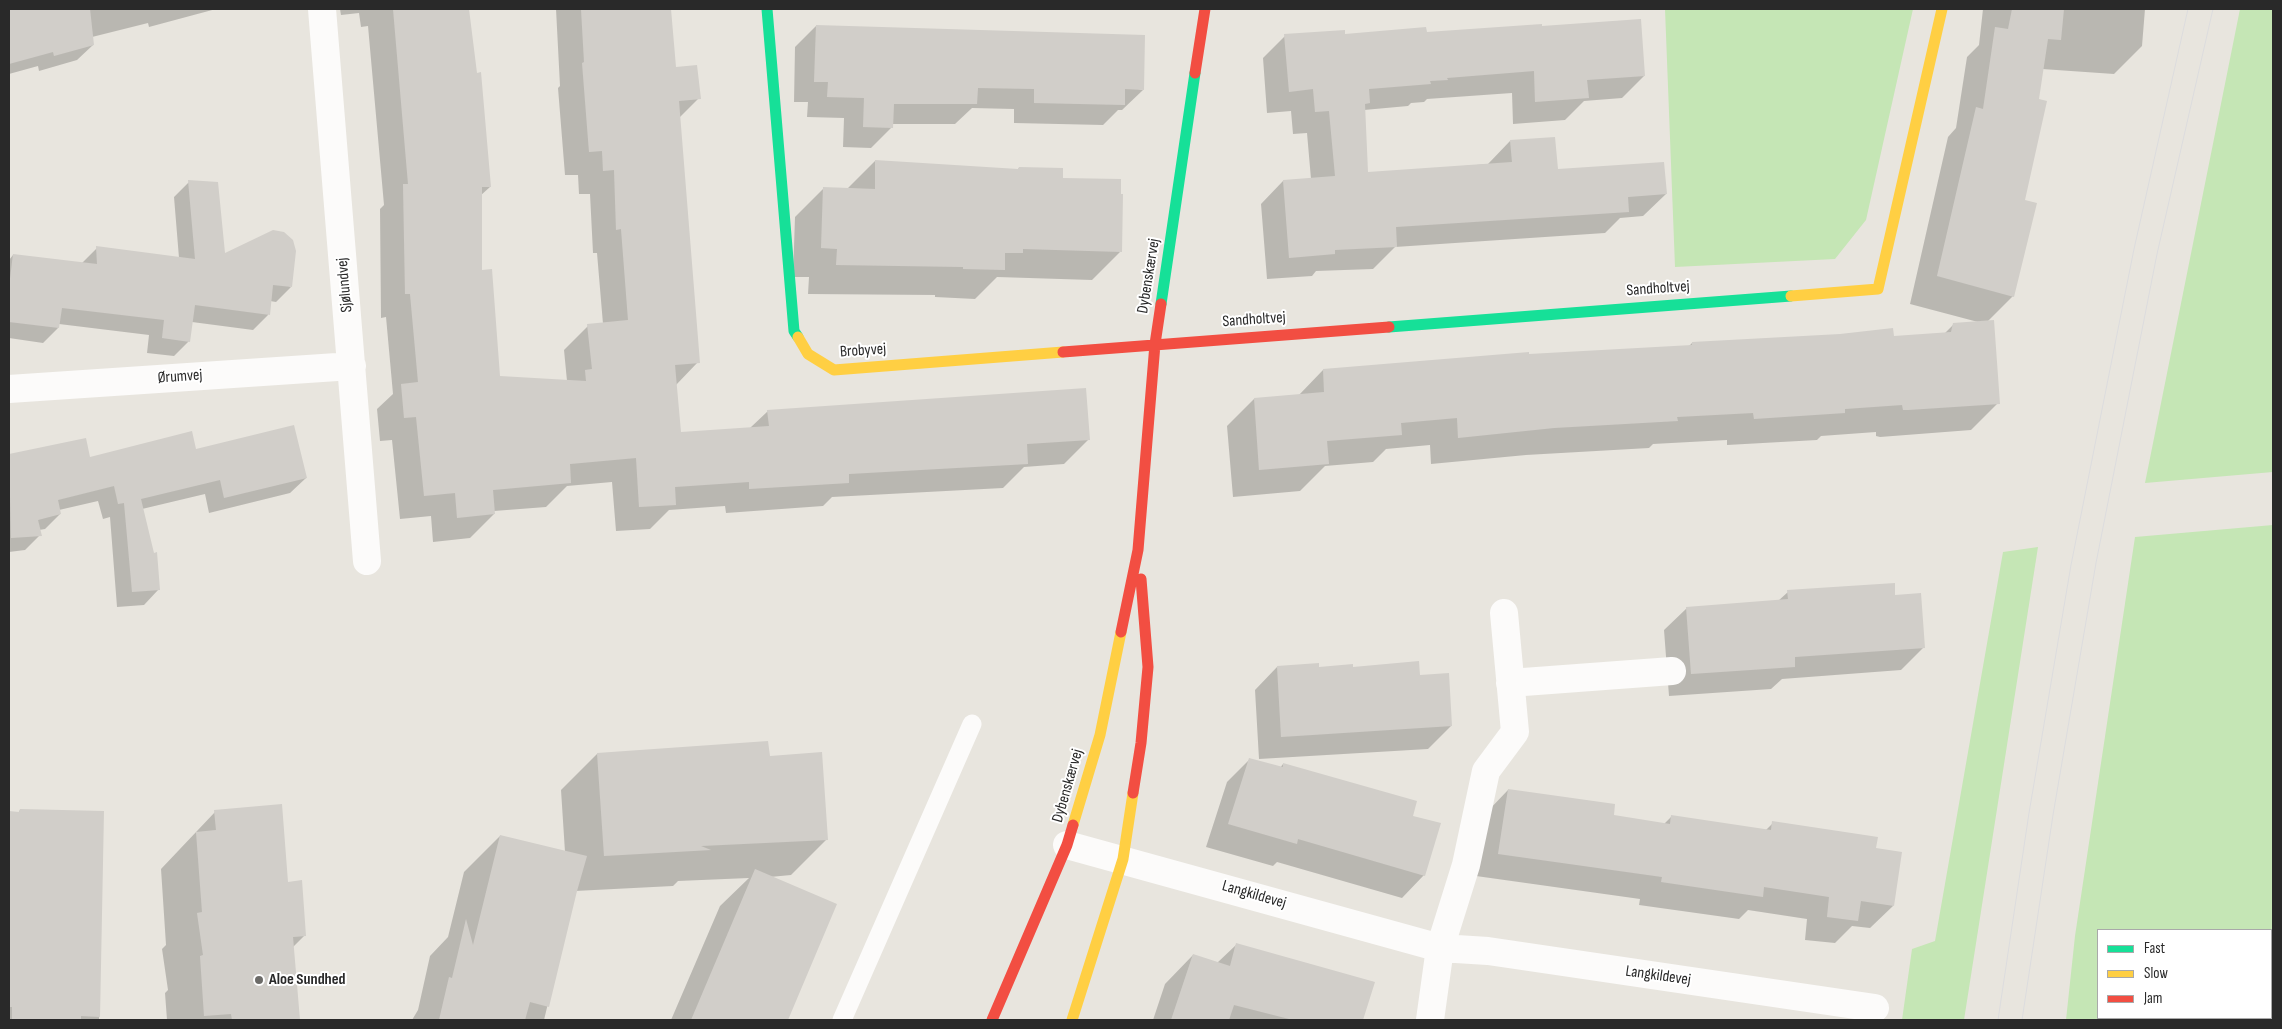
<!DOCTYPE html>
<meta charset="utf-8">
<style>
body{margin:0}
#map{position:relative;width:2282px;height:1029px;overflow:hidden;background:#e8e5de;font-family:"Sofia Sans Condensed",sans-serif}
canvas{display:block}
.frame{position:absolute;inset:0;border:10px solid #292929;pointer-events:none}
.legend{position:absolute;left:2097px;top:929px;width:175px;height:90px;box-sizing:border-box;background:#fff;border:1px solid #a9a9a9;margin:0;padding:6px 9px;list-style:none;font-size:15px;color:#292929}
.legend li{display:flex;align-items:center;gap:10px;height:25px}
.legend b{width:25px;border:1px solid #a9a9a9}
</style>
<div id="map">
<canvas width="2282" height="1029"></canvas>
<div class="frame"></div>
<ul class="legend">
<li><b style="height:6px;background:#16e098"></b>Fast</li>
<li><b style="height:6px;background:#ffcf43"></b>Slow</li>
<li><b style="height:6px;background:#f24e42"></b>Jam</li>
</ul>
</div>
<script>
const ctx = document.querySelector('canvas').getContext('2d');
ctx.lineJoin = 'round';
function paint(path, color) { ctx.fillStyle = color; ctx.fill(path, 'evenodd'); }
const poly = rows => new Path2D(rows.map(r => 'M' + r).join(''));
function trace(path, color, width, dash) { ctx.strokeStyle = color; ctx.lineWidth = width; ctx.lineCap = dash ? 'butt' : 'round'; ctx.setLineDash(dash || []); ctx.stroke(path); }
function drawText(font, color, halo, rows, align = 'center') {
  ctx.font = font + ' "Sofia Sans Condensed",sans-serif'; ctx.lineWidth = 4; ctx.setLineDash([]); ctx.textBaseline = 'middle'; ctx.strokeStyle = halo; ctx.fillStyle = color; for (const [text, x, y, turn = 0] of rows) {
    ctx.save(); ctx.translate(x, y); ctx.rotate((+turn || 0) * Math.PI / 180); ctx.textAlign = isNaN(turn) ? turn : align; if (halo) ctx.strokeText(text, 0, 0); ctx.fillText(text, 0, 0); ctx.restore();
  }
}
const green = poly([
 [1665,9,1913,9,1866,220,1835,259,1675,267],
 [2240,9,2273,9,2273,472,2145,483],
 [2273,525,2273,1020,2066,1020,2075,936,2135,537],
 [2098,930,2271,930,2271,1018,2098,1018],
 [2038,547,1964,1020,1902,1020,1912,949,1935,941,2003,552]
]);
const shadow = poly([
 [9,9,216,9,149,27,148,23,92,37,93,45,77,60,39,71,38,66,9,74],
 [340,9,468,9,490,187,480,196,481,271,499,377,567,381,564,350,588,326,603,324,597,253,593,253,590,194,579,194,578,175,565,175,558,88,560,86,556,9,669,9,675,69,699,98,679,118,698,362,676,385,680,433,750,428,768,411,1089,439,1064,464,1024,467,1003,488,832,497,823,506,726,513,725,506,669,510,650,529,616,531,612,482,567,486,546,507,494,511,494,514,470,538,433,542,431,516,400,519,392,440,380,441,377,409,393,394,386,317,381,318,380,209,384,205,368,26,361,27,359,13,341,15],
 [1983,9,2145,9,2142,46,2114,74,2042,69,2023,201,2013,296,1987,322,1998,403,1971,430,1880,437,1876,436,1876,432,1821,436,1817,440,1727,445,1727,440,1653,444,1649,448,1526,455,1431,464,1430,445,1386,449,1373,462,1325,466,1300,491,1233,497,1227,426,1254,399,1298,396,1323,370,1689,346,1692,343,1893,338,1944,334,1953,325,1978,322,1910,304,1948,137,1956,128,1967,57,1979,45],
 [816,26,1143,90,1122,110,1118,110,1103,125,1014,123,1014,109,972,108,955,124,892,124,892,127,871,148,843,147,844,118,807,117,808,102,794,102,795,47],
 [1541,28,1644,76,1622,98,1584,101,1565,120,1513,124,1512,93,1427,99,1424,102,1411,103,1408,106,1364,110,1366,174,1488,164,1510,141,1557,171,1666,194,1643,216,1620,218,1605,233,1395,247,1373,269,1316,271,1312,276,1267,279,1261,204,1283,181,1311,179,1307,133,1293,134,1291,111,1267,113,1263,58,1285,36,1426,34],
 [875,161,1017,170,1019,168,1062,179,1120,252,1092,280,997,277,975,299,935,297,935,295,808,294,809,277,793,277,795,217,824,188,847,189],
 [189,182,224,255,291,287,276,302,270,301,268,315,253,330,192,322,189,341,174,356,147,353,149,335,59,324,58,328,43,343,9,338,9,260,13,255,82,263,97,248,179,258,174,197],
 [85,440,89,458,196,451,306,478,290,493,209,513,205,494,142,509,159,589,144,605,117,607,110,517,103,519,98,501,59,510,60,514,45,529,39,530,40,535,25,550,9,552,9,455],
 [1788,592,1894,596,1923,648,1901,670,1782,679,1771,689,1669,696,1664,630,1687,608,1778,601],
 [1277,667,1352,668,1419,676,1451,726,1428,749,1259,759,1255,690],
 [597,754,769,757,827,839,791,875,770,877,835,905,786,1020,671,1020,720,906,749,878,678,881,673,886,575,891,544,1020,412,1020,418,1010,430,956,448,937,464,872,500,836,565,852,561,790],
 [1250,759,1280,768,1283,764,1412,816,1424,875,1402,898,1277,862,1273,866,1206,847,1227,782],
 [1508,790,1612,816,1664,824,1671,817,1765,831,1773,823,1874,849,1893,906,1870,928,1852,926,1835,943,1805,940,1807,919,1748,910,1739,919,1639,905,1640,899,1476,876,1486,813],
 [20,810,103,812,99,1020,9,1020,9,813,18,813],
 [215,812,287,883,305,935,293,947,299,1020,167,1020,165,993,168,990,162,949,166,945,161,869],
 [1236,945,1373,982,1362,1020,1153,1020,1165,984,1193,955,1217,963]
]);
const building = poly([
 [9,9,90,9,94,45,54,56,53,52,9,64],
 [393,9,469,9,477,73,481,72,491,187,482,187,482,270,492,269,500,376,586,381,585,370,592,369,587,324,628,320,621,229,616,230,614,170,603,171,602,151,589,152,582,63,584,62,581,9,671,9,676,67,697,65,701,99,679,101,700,363,675,365,681,432,769,426,767,410,1086,388,1090,440,1027,444,1028,464,849,474,849,483,749,489,749,482,675,487,676,505,639,507,636,458,570,464,571,483,493,490,495,514,457,518,455,493,424,496,416,417,404,418,401,384,418,382,410,294,405,294,403,184,408,184],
 [2012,9,2064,9,2061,40,2048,39,2039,99,2047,101,2025,200,2037,203,2014,297,1937,276,1976,107,1983,109,1995,27,2008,29],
 [1641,19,1645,76,1587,80,1589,98,1535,102,1534,71,1447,78,1448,80,1430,81,1431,84,1369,89,1370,103,1365,104,1368,172,1512,162,1510,140,1555,137,1558,169,1664,162,1667,194,1628,197,1629,212,1396,227,1397,247,1335,250,1335,254,1289,258,1283,180,1335,176,1329,111,1315,112,1313,89,1289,92,1284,34,1345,30,1345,34,1426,27,1427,32,1542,24,1542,26],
 [816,25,1145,35,1144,90,1125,89,1125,105,1034,103,1034,89,978,88,977,104,894,104,893,128,863,127,864,98,827,97,828,82,814,82],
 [875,160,1018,169,1019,167,1063,168,1063,178,1121,179,1121,194,1123,194,1122,252,1023,249,1023,253,1005,253,1005,270,963,269,963,267,836,265,837,249,821,248,823,187,875,189],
 [188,180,218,182,225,253,273,230,284,232,293,240,296,251,292,287,273,285,270,315,195,305,190,342,162,338,164,320,62,308,59,328,9,322,9,287,13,254,97,264,96,246,195,259],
 [1994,320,2000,404,1908,410,1903,410,1902,405,1845,409,1845,413,1754,419,1753,413,1677,417,1678,421,1554,428,1458,438,1457,418,1401,423,1402,435,1327,441,1329,464,1259,470,1254,398,1324,392,1323,369,1529,352,1529,354,1692,345,1692,342,1840,334,1893,328,1894,336,1951,332,1953,323],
 [294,425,307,478,224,498,220,480,141,499,154,553,157,552,160,590,132,592,124,503,118,504,114,486,58,500,61,514,38,520,42,536,11,538,9,454,86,438,90,457,192,431,196,449],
 [1895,583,1895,595,1921,593,1925,648,1795,657,1795,667,1691,674,1686,607,1788,599,1787,590],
 [1419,661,1420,675,1449,673,1452,726,1281,737,1277,666,1319,663,1319,667,1353,664,1353,667],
 [768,741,770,756,822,752,828,840,701,846,711,850,604,856,597,753],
 [1249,758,1283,767,1283,763,1417,801,1413,816,1441,823,1425,876,1298,839,1297,844,1228,824],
 [1508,789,1615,804,1614,815,1670,824,1671,815,1771,830,1772,821,1878,837,1876,848,1902,852,1894,906,1861,901,1858,921,1827,917,1829,897,1764,887,1763,897,1661,882,1662,877,1498,854],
 [282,804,288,882,302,880,306,936,293,937,300,1020,232,1020,231,1014,204,1016,200,956,203,955,197,913,202,912,196,832,216,830,214,810],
 [20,809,104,811,100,1017,81,1016,81,1020,12,1020,12,1007,9,1007,9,811,19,812],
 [500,835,587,856,577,891,549,1007,530,1002,525,1020,439,1020,449,977,452,978,466,919,473,945],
 [755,869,837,904,788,1020,691,1020],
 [1236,943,1375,982,1363,1020,1293,1020,1234,1005,1229,1020,1171,1020,1193,954,1230,966]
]);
const lane = poly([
 [842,1020,972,724]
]);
const street = poly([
 [322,9,367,561],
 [9,389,352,366],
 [1504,613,1515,732,1486,771,1466,865,1440,948,1488,951,1875,1008],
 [1510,683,1672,671],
 [1067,845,1440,948,1430,1020]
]);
const fast = poly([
 [767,9,794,331,798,337],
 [1161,304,1195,73],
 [1389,327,1791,296]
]);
const slow = poly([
 [1791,296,1878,289,1942,9],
 [798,337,808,354,834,370,1063,352],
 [1073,825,1100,735,1121,632],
 [1072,1020,1123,859,1133,793]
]);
const jam = poly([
 [1195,73,1205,9],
 [1063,352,1389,327],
 [1121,632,1138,550,1155,344,1161,304],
 [1133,793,1141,743,1148,667,1141,579],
 [992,1020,1067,845,1073,825]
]);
const tram = poly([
 [1998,1020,2029,813,2071,565,2134,249,2188,9],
 [2022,1020,2053,815,2096,563,2157,254,2213,9]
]);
const markers = [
 [259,980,5,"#6c6b68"]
];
const streetNames = [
 ["Dybenskærvej",1149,276,-81],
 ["Sjølundvej",345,285,-95],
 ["Sandholtvej",1658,289,-4],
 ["Sandholtvej",1254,320,-4],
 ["Brobyvej",863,351,-4],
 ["Ørumvej",180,377,-4],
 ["Dybenskærvej",1068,786,-74],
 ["Langkildevej",1254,895,16],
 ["Langkildevej",1658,976,8]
];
const poiNames = [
 ["Aloe Sundhed",269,980]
];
paint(green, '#c5e6b5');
paint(shadow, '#0003');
paint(building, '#d1cec9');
trace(lane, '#fcfbfa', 19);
trace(street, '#fcfbfa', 28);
trace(fast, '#16e098', 11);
trace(slow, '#ffcf43', 11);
trace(jam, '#f24e42', 11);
trace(tram, '#dcdcde', 1);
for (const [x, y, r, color] of markers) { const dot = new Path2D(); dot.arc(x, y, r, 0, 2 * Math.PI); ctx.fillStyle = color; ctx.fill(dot); trace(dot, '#fff', 2); }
drawText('16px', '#292929', '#fff', streetNames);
drawText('bold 16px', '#292929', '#fff', poiNames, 'left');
</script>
